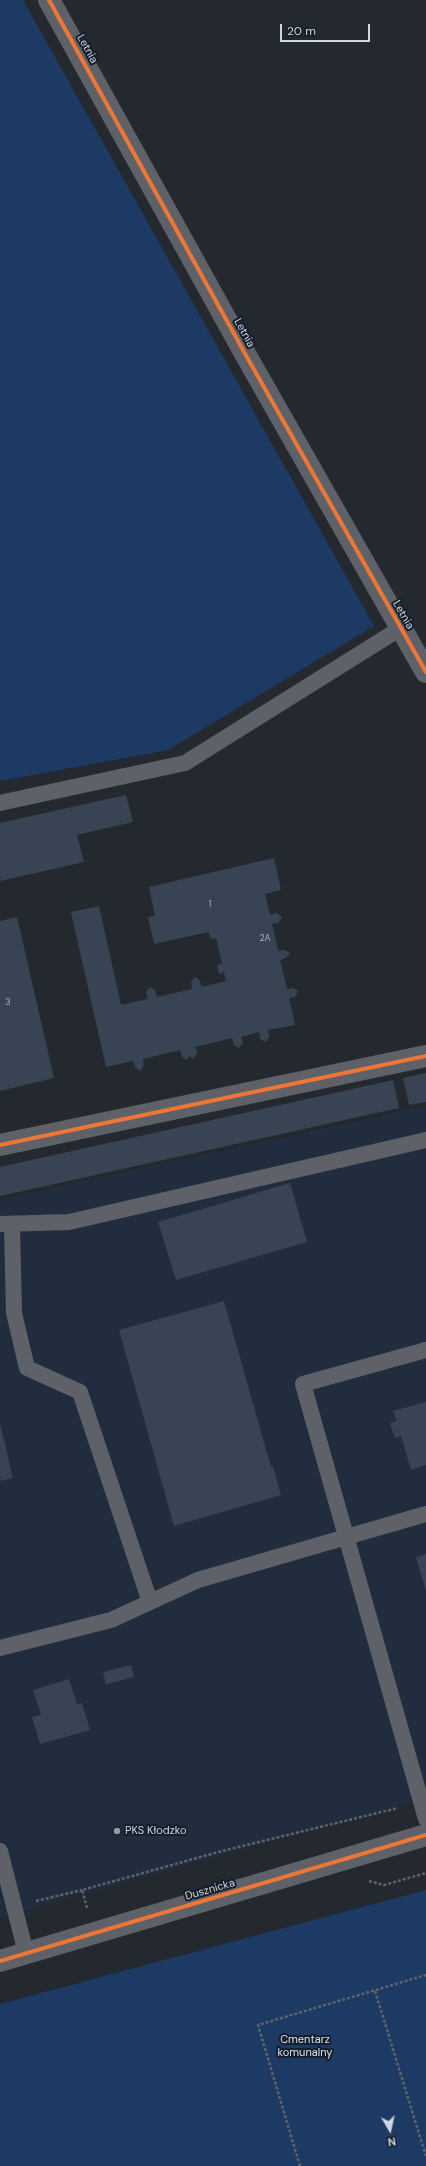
<!DOCTYPE html>
<meta charset="utf-8">
<style>
body{margin:0}
#map{position:relative;width:426px;height:2166px;overflow:hidden;background:#242930;font-family:"DM Sans",sans-serif}
canvas{display:block}
.north{position:absolute;left:370px;top:2110px;width:40px;height:40px;-webkit-text-stroke:3px #151e2b;paint-order:stroke;rotate:171deg;font-size:11px;font-weight:700;line-height:16px;text-align:center;color:#d0d7df}
.north::after{content:'';display:block;margin:auto;width:14px;height:18px;background:#d0d7df;clip-path:polygon(50% 0,100% 100%,50% 72%,0 100%)}
.scale{position:absolute;left:280px;top:24px;width:90px;height:18px;box-sizing:border-box;border:2px solid #d0d7df;border-top:0;padding-left:5px;font-size:12px;line-height:14px;white-space:nowrap;color:#d0d7df;-webkit-text-stroke:3px #151e2b;paint-order:stroke}
</style>
<div id="map">
<canvas width="426" height="2166"></canvas>
<div class="north">N</div>
<div class="scale">20 m</div>
</div>
<script>
const ctx = document.querySelector('canvas').getContext('2d');
ctx.lineJoin = 'round';
function paint(path, color) { ctx.fillStyle = color; ctx.fill(path, 'evenodd'); }
const poly = rows => new Path2D(rows.map(r => 'M' + r).join(''));
function trace(path, color, width, dash) { ctx.strokeStyle = color; ctx.lineWidth = width; ctx.lineCap = dash ? 'butt' : 'round'; ctx.setLineDash(dash || []); ctx.stroke(path); }
function drawText(font, color, halo, rows, align = 'center') {
  ctx.font = font + ' "DM Sans",sans-serif'; ctx.lineWidth = 4; ctx.setLineDash([]); ctx.textBaseline = 'middle'; ctx.strokeStyle = halo; ctx.fillStyle = color; for (const [text, x, y, turn = 0] of rows) {
    ctx.save(); ctx.translate(x, y); ctx.rotate((+turn || 0) * Math.PI / 180); ctx.textAlign = isNaN(turn) ? turn : align; if (halo) ctx.strokeText(text, 0, 0); ctx.fillText(text, 0, 0); ctx.restore();
  }
}
const built = poly([
 [426,1106,426,1798,0,1917,0,1200]
]);
const green = poly([
 [0,0,23,0,374,626,168,750,0,781],
 [426,1890,426,2166,0,2166,0,2004]
]);
const building = poly([
 [126,795,133,822,77,835,84,862,0,881,0,823],
 [274,858,281,890,265,894,270,915,276,913,282,917,279,923,272,924,278,951,284,950,290,953,286,958,280,960,287,989,293,988,298,991,295,997,289,998,295,1025,268,1030,269,1037,266,1042,260,1039,259,1032,241,1037,243,1043,239,1048,234,1045,232,1038,195,1047,197,1053,193,1059,189,1056,187,1060,182,1057,180,1050,143,1059,144,1065,140,1071,135,1067,133,1061,106,1067,71,912,99,906,121,1005,148,999,146,992,150,987,155,990,157,997,192,989,191,982,195,977,200,981,202,987,226,981,224,972,219,974,217,965,222,964,216,938,211,939,209,932,154,944,148,917,155,916,149,887],
 [17,917,54,1078,0,1091,0,921],
 [426,1073,426,1102,409,1105,403,1078],
 [393,1080,399,1108,0,1196,0,1167],
 [290,1183,307,1242,176,1280,158,1222],
 [224,1301,271,1467,273,1467,281,1495,174,1526,119,1330],
 [426,1402,426,1465,411,1470,401,1436,395,1438,390,1423,397,1421,393,1411],
 [0,1423,13,1478,0,1481],
 [426,1554,426,1591,416,1557],
 [131,1665,134,1677,106,1684,103,1672],
 [69,1679,77,1704,82,1703,90,1730,40,1744,32,1717,41,1715,33,1690]
]);
const path = poly([
 [369,1881,384,1885,426,1873],
 [36,1901,82,1890],
 [87,1908,82,1890,222,1851,398,1808],
 [375,1991,426,2156],
 [300,2166,258,2025,426,1975]
]);
const service = poly([
 [0,803,185,763,401,628],
 [0,1224,69,1222,426,1140],
 [12,1224,14,1313,27,1368,80,1392,150,1602],
 [426,1350,303,1384,426,1819],
 [0,1648,111,1620,198,1580,426,1514],
 [0,1851,26,1953]
]);
const minor = poly([
 [0,1145,426,1056]
]);
const tertiary = poly([
 [49,0,248,359,426,672],
 [0,1961,426,1835]
]);
const cycleway = poly([
 [49,0,248,359,426,672],
 [0,1145,426,1056],
 [0,1961,426,1835]
]);
const markers = [
 [117,1831,4,"#949aa2"]
];
const numberNames = [
 ["1",210,905],
 ["2A",265,939],
 ["3",8,1003]
];
const streetNames = [
 ["Letnia",87,49,61],
 ["Letnia",244,333,61],
 ["Letnia",403,615,60],
 ["Dusznicka",210,1890,-16]
];
const poiNames = [
 ["PKS Kłodzko",125,1831]
];
const parkNames = [
 ["Cmentarz",305,2040],
 ["komunalny",305,2053]
];
paint(built, '#212d3f');
paint(green, '#1d3a65');
paint(building, '#384454');
trace(path, '#60646a', 2.5, [3, 2]);
trace(service, '#5e6268', 16);
trace(minor, '#5e6268', 22);
trace(tertiary, '#5e6268', 22);
trace(cycleway, '#f07635', 4);
for (const [x, y, r, color] of markers) { const dot = new Path2D(); dot.arc(x, y, r, 0, 2 * Math.PI); ctx.fillStyle = color; ctx.fill(dot); trace(dot, '#151e2b', 1.5); }
drawText('9px', '#aab2bc', null, numberNames);
drawText('11px', '#d0d7df', '#151e2b', streetNames);
drawText('11px', '#d0d7df', '#151e2b', poiNames, 'left');
drawText('11px', '#d3e0f4', '#151e2b', parkNames);
</script>
